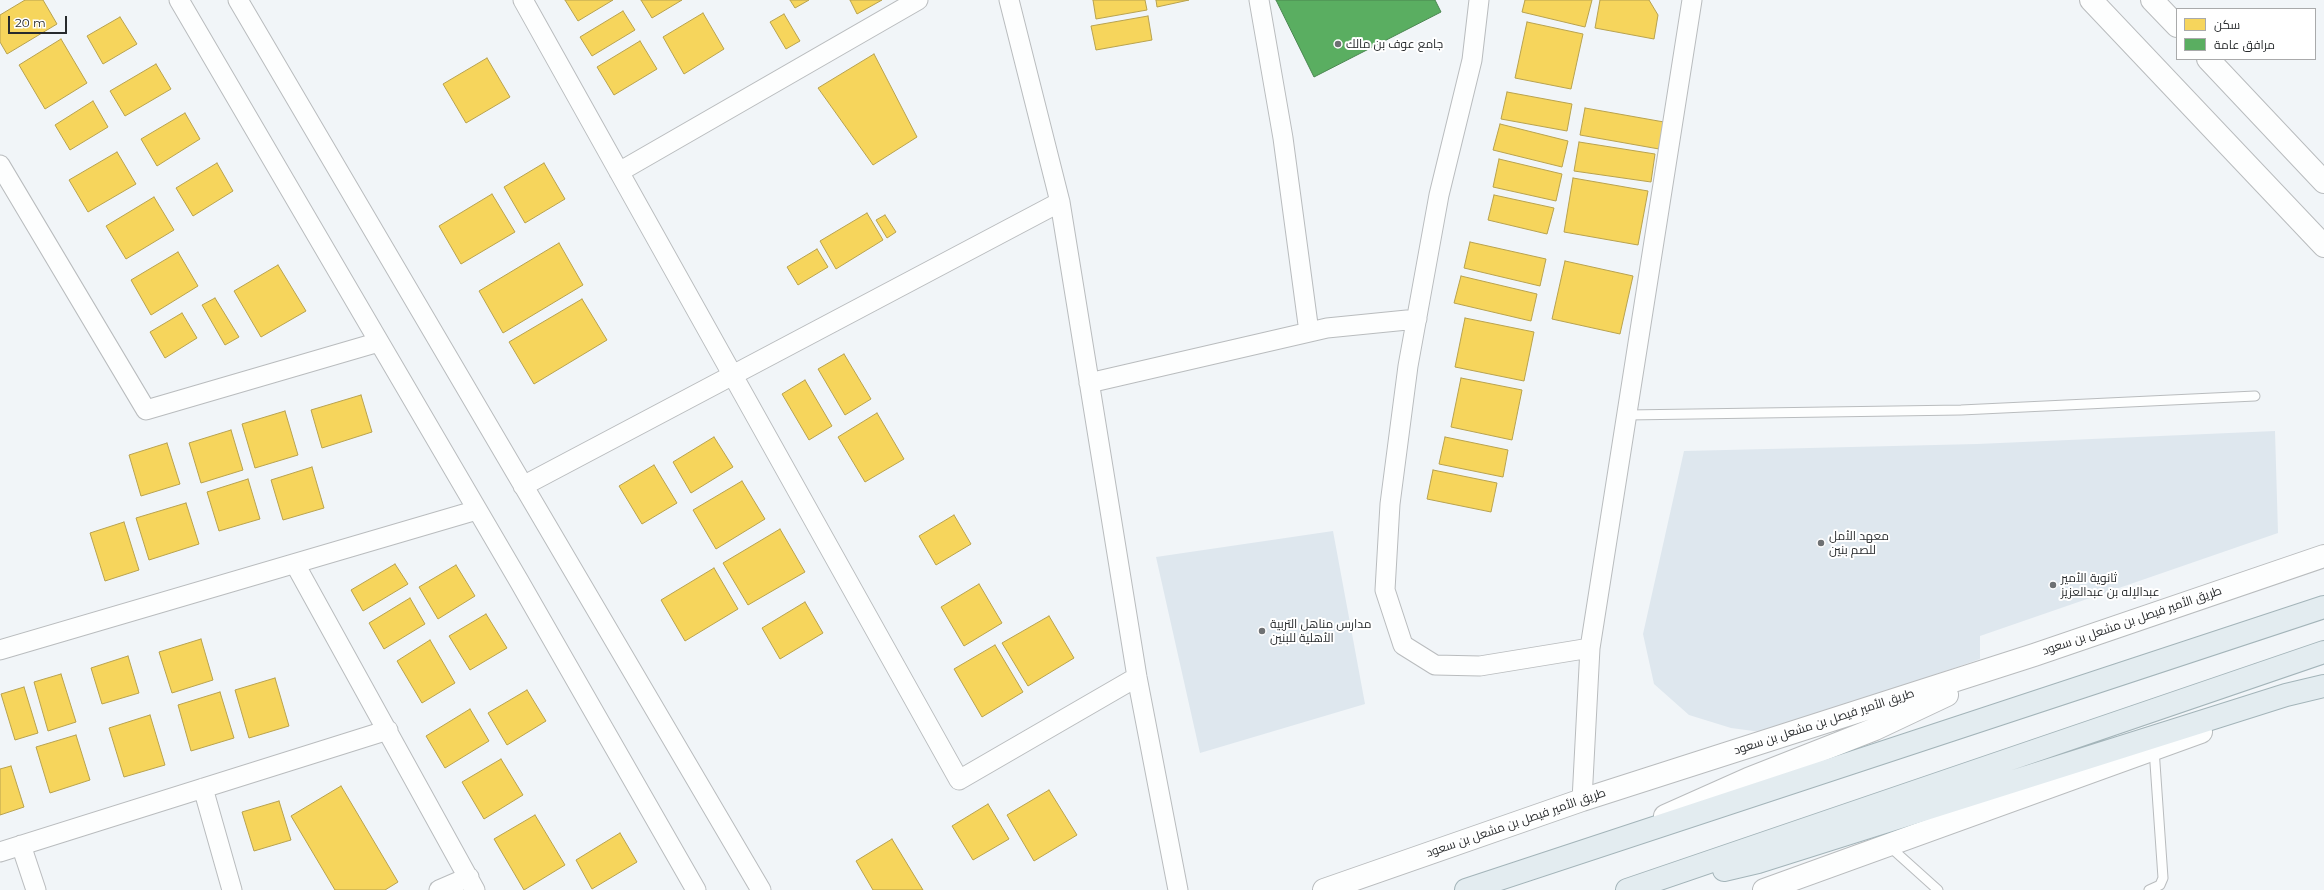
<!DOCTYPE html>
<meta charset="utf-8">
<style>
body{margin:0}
#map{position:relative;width:2324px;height:890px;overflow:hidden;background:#f1f5f8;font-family:Montserrat,Cairo,sans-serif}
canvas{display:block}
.legend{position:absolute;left:2176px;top:8px;width:140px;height:52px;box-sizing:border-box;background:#fff;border:1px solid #a9aaab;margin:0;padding:5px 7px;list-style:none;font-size:12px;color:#272a2c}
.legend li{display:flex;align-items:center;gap:8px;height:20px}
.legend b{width:20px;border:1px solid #a9aaab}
.scale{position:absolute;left:8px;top:16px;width:59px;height:18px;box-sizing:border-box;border:2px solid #272a2c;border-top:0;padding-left:5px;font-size:12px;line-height:14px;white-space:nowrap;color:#272a2c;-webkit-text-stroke:3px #fff;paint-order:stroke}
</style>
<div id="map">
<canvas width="2324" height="890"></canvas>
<ul class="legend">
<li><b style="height:11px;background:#f6d55c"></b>سكن</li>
<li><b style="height:11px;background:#5aae61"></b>مرافق عامة</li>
</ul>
<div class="scale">20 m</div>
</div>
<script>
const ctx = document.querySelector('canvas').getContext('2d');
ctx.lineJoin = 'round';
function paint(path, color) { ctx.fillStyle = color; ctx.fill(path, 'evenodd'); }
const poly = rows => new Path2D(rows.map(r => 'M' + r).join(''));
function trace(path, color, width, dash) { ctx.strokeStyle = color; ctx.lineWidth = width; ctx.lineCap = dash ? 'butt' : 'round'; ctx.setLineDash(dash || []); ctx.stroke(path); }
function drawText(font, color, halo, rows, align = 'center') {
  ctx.font = font + ' Montserrat,Cairo,sans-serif'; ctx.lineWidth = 4; ctx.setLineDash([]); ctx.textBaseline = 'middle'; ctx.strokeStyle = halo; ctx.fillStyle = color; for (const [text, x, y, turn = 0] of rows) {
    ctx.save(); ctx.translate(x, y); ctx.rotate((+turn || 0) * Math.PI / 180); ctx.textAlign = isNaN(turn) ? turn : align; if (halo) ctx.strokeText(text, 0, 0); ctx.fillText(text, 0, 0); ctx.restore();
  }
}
const built = poly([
 [2275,431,2278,533,1980,636,1980,659,1768,733,1731,728,1689,715,1654,684,1643,634,1684,451,1977,444],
 [1333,531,1365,704,1200,753,1156,557]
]);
const homes = poly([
 [25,0,43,0,57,24,7,54,0,42,0,15,25,0],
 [565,0,613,0,578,21,565,0],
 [641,0,682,0,652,18,641,0],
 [790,0,809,0,795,8,790,0],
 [850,0,882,0,857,14,850,0],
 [1093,0,1145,0,1147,10,1096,19,1093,0],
 [1156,0,1189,0,1157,7,1156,0],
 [1525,0,1592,0,1585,27,1522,12,1525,0],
 [1600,0,1649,0,1658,15,1654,39,1595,28,1600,0],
 [623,11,635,30,592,56,580,37,623,11],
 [703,13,724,49,684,74,663,37,703,13],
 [784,14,800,41,786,49,770,22,784,14],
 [1148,16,1152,40,1096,50,1091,26,1148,16],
 [120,17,137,44,103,64,87,36,120,17],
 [1527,22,1583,34,1571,89,1515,78,1527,22],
 [61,39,87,83,45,109,19,65,61,39],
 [640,41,657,69,614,95,597,67,640,41],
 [874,54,917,137,873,165,818,88,874,54],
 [487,58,510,97,466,123,443,84,487,58],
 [156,64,171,89,125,116,110,91,156,64],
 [1507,92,1572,104,1567,131,1501,119,1507,92],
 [93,101,108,127,70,150,55,125,93,101],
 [1585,108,1664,122,1659,149,1580,135,1585,108],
 [185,113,200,139,157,166,141,139,185,113],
 [1500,124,1568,141,1562,167,1493,150,1500,124],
 [1579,142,1655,154,1651,182,1574,171,1579,142],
 [117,152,136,184,88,212,69,180,117,152],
 [1499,159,1562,174,1556,201,1493,187,1499,159],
 [217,163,233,191,193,216,176,188,217,163],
 [544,163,565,199,525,223,504,187,544,163],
 [1573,178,1648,191,1638,245,1564,232,1573,178],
 [492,194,515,232,461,264,439,226,492,194],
 [1494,195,1554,208,1547,234,1488,220,1494,195],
 [154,197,174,230,126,259,106,226,154,197],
 [867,213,883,240,836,269,820,241,867,213],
 [885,215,896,232,887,238,876,220,885,215],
 [1470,242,1546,259,1540,286,1464,268,1470,242],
 [559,243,583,285,503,333,479,291,559,243],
 [817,249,828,267,798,285,787,267,817,249],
 [178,252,198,286,151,315,131,280,178,252],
 [1565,261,1633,276,1620,334,1552,319,1565,261],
 [278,265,306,311,261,337,234,291,278,265],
 [1461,276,1537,294,1531,321,1454,303,1461,276],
 [215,298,239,337,225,345,202,305,215,298],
 [582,299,607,340,534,384,509,342,582,299],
 [182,313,197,338,165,358,150,332,182,313],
 [1465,318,1534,332,1524,381,1455,367,1465,318],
 [844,354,871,399,845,415,818,369,844,354],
 [1461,378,1522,390,1512,440,1451,427,1461,378],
 [805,380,832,426,809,440,782,394,805,380],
 [361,395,372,432,322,448,311,410,361,395],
 [285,411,298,455,255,468,242,424,285,411],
 [877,413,904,459,865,482,838,437,877,413],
 [231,430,243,470,201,483,189,443,231,430],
 [714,437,733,467,691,493,673,462,714,437],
 [1445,437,1508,450,1503,477,1439,464,1445,437],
 [167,443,180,484,141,496,129,455,167,443],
 [654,465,677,503,642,524,619,486,654,465],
 [312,467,324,508,283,520,271,480,312,467],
 [1433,470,1497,483,1491,512,1427,499,1433,470],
 [248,479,260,519,219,531,207,492,248,479],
 [742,481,765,519,716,549,693,510,742,481],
 [186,503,199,544,149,560,136,518,186,503],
 [954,515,971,544,936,565,919,536,954,515],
 [124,522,139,570,105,581,90,533,124,522],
 [780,529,805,572,748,605,723,563,780,529],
 [395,564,408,584,363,611,351,590,395,564],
 [456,565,475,596,438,619,419,587,456,565],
 [714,568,738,609,685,641,661,600,714,568],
 [979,584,1002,623,964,646,941,607,979,584],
 [410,598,425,624,384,649,369,623,410,598],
 [805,602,823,633,780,659,762,628,805,602],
 [486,614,507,648,470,670,449,636,486,614],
 [1049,616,1074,658,1028,686,1002,643,1049,616],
 [201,639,213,680,172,693,159,652,201,639],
 [430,640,455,683,422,703,397,661,430,640],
 [995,645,1023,692,982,717,954,669,995,645],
 [128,656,139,693,102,704,91,668,128,656],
 [61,674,76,722,48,731,34,682,61,674],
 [275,678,289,726,249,738,235,690,275,678],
 [24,687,38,733,15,740,1,694,24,687],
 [527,690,546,721,507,745,488,713,527,690],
 [220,692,234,738,191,751,178,705,220,692],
 [470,709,489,741,445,768,426,736,470,709],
 [150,715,165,765,124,777,109,728,150,715],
 [76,735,90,780,50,793,36,747,76,735],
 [501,759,523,795,484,819,462,782,501,759],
 [11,766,24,807,0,815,0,769,11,766],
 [341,786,398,882,385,890,335,890,291,816,341,786],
 [1049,790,1077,835,1034,861,1007,815,1049,790],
 [279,801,291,840,254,851,242,812,279,801],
 [988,804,1009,839,973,860,952,826,988,804],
 [535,815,565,865,524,890,494,839,535,815],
 [620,833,637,862,592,889,576,860,620,833],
 [892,839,923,890,873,890,856,861,892,839]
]);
const public = poly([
 [1276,0,1435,0,1441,12,1314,77,1276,0]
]);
const service = poly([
 [1627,415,1961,410,2255,396],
 [1889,846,1938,890],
 [2149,890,2160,885,2163,878,2154,749]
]);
const minor = poly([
 [179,0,519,581,696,890],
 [238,0,761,890],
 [523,0,959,780,1137,677],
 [1009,0,1060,202,1137,677,1178,890],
 [1259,0,1283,138,1309,332],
 [1479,0,1472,60,1439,195,1408,366,1390,504,1385,590,1403,645,1435,665,1480,666,1590,648],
 [0,165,146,410,379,342],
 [619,172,918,0],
 [1089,383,1327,328,1417,319],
 [523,486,1060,202],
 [295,564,475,890],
 [0,650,477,510],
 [203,788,232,890],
 [1582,800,1590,648,1692,0],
 [21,845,36,890],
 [0,852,388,730],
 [439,890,469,877]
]);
const tertiary = poly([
 [2091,0,2324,246],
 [2152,0,2177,26],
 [2208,59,2324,182]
]);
const secondary = poly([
 [1665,816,1748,779,1875,729,1947,695],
 [1324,890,1582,800,2034,655,2324,556],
 [1764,890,2201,732]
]);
const primary = poly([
 [1724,870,1758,862,2286,695,2324,686],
 [1466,890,2324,607],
 [1627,890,2324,652]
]);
const markers = [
 [1338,44,4,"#6e7173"],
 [1821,543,4,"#6e7173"],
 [2053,585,4,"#6e7173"],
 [1262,631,4,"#6e7173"]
];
const poiNames = [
 ["جامع عوف بن مالك",1346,44],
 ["معهد الأمل",1829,536],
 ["للصم بنين",1829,550],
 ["ثانوية الأمير",2061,578],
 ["عبدالإله بن عبدالعزيز",2061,592],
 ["مدارس مناهل التربية",1270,624],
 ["الأهلية للبنين",1270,638]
];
const streetNames = [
 ["طريق الأمير فيصل بن مشعل بن سعود",2132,621,-19],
 ["طريق الأمير فيصل بن مشعل بن سعود",1824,722,-18],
 ["طريق الأمير فيصل بن مشعل بن سعود",1516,823,-19]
];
paint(built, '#dee7ee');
paint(homes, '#f6d55c');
trace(homes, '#b8a24e', 1);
paint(public, '#5aae61');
trace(public, '#4b8651', 1);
trace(service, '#b9bcbe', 11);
trace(minor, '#b9bcbe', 21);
trace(tertiary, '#b9bcbe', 24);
trace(secondary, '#b9bcbe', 24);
trace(primary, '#a3b4b9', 24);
trace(service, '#fdfefe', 9);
trace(minor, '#fdfefe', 19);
trace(tertiary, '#fdfefe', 22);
trace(secondary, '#fdfefe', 22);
trace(primary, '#e3ecf0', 22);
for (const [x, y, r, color] of markers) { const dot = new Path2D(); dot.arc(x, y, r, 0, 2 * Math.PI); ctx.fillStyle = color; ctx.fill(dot); trace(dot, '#fff', 1.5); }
drawText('12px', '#272a2c', '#fff', poiNames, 'left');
drawText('12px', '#272a2c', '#fff', streetNames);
</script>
